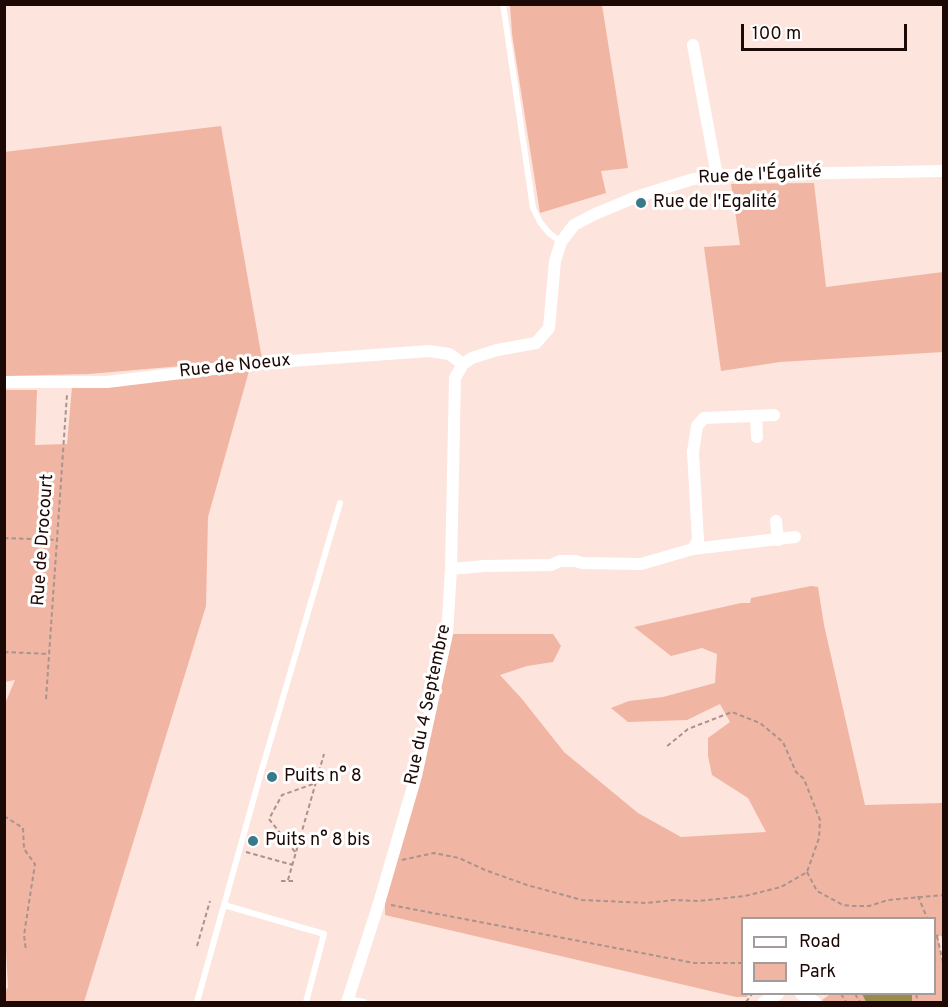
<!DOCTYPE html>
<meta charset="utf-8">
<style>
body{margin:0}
#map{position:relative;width:948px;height:1007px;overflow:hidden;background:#fde4dc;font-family:Overpass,sans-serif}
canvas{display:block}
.frame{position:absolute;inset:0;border:6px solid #1c0804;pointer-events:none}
.legend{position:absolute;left:741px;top:917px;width:195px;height:78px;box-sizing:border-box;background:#fff;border:2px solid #a49c9b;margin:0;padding:8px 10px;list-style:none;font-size:18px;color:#1c0804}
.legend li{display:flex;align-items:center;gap:12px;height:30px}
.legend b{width:30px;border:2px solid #a49c9b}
.scale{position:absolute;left:741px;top:24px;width:166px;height:27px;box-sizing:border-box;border:3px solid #1c0804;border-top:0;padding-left:8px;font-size:18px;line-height:21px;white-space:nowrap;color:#1c0804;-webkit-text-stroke:4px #fff;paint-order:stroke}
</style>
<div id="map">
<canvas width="948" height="1007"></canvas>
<div class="frame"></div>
<ul class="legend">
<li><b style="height:8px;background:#fff"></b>Road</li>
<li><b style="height:16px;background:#f1b5a3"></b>Park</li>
</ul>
<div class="scale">100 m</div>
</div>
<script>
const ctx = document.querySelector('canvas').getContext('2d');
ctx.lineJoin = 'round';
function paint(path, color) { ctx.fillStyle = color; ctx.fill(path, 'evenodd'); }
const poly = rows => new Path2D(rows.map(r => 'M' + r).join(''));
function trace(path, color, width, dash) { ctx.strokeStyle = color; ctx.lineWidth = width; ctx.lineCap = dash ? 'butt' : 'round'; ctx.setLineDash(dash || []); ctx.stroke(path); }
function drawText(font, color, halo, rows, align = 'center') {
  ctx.font = font + ' Overpass,sans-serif'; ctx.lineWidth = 6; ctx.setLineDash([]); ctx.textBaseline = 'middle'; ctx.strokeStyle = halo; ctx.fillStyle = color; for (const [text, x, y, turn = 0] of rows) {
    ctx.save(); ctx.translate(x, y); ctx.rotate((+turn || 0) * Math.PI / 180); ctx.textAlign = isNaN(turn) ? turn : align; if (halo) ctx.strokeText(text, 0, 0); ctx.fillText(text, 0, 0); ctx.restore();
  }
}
const green = poly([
 [510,5,602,5,628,168,601,171,606,193,540,213,512,34],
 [221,126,262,359,89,374,5,376,4,152],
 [814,183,826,287,943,272,943,352,780,362,721,371,704,247,740,245,731,184],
 [249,371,208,517,206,606,84,1002,5,1002,4,994,8,987,4,914,4,706,15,680,5,682,5,390,37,390,35,445,67,444,72,387,120,385],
 [811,586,818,587,824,625,865,805,943,803,944,935,938,936,943,968,943,1002,912,1002,911,1000,912,994,934,994,934,918,742,918,742,994,750,994,746,997,736,997,385,915,385,892,447,634,553,634,561,646,553,662,527,666,500,675,522,699,564,752,638,813,681,837,766,832,748,798,712,775,708,756,708,738,730,722,720,704,687,720,628,722,611,708,629,701,663,697,715,683,717,654,702,648,671,656,634,627,741,603,750,603,751,598],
 [828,994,862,994,866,1002,825,1002,822,1000,829,995]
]);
const water = poly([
 [862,994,912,994,912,1002,866,1002]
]);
const path = poly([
 [4,538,58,540],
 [4,652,49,654],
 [46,699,67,394],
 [4,816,23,828,24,849,35,864,24,935,26,951],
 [246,852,293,865],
 [295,852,269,819,282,795,316,783],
 [402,860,434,853,459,858,485,870,527,885,582,900,647,903,674,900,699,901,745,896,781,887,807,872,819,838,820,820,804,779,796,772,783,742,760,723,732,712,688,729,666,747],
 [807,872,817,891,843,905,853,906,869,906,888,900,944,895],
 [288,880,324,754],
 [281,881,295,881],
 [918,896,927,918],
 [391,905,694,963,742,963],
 [934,936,944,935],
 [937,936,944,967],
 [197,946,210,901],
 [827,994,828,994],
 [841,994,846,1002],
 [855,994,860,1002],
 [916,994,918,1002],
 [746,1002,752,994]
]);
const service = poly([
 [503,4,533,208,540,222,549,233,561,242],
 [224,905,324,934,306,1002],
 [348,999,364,1002],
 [197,1002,260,776,340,503]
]);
const minor = poly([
 [693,45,717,176],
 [4,382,107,382,263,363,429,351,449,354,463,364],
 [756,416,757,437],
 [776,521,778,540],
 [693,549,698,540,693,452,697,426,704,418,774,415],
 [451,569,484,566,551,565,560,561,575,561,582,563,641,564,693,549,795,537],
 [801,994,815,1002],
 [347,1002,379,903,416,776,447,634,451,569,455,378,463,364,472,358,497,350,536,343,549,328,555,261,561,242,574,225,595,214,636,197,693,179,727,175,944,171],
 [764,1002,778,994]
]);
const markers = [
 [641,203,6,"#387a8c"],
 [272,777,6,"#387a8c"],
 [253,841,6,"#387a8c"]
];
const streetNames = [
 ["Rue de l'Égalité",760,176,-3],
 ["Rue de Noeux",235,367,-6],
 ["Rue de Drocourt",44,540,-86],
 ["Rue du 4 Septembre",429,705,-78]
];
const poiNames = [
 ["Rue de l'Egalité",653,203],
 ["Puits n° 8",284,777],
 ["Puits n° 8 bis",265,841]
];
paint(green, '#f1b5a3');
paint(water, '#9a8c49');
trace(path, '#aa938c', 2, [4.5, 3]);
trace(service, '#fff', 6);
trace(minor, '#fff', 12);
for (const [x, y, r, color] of markers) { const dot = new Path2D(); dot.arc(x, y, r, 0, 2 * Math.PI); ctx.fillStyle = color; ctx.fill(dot); trace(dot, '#fff', 2); }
drawText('18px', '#1c0804', '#fff', streetNames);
drawText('18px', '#1c0804', '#fff', poiNames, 'left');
</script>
